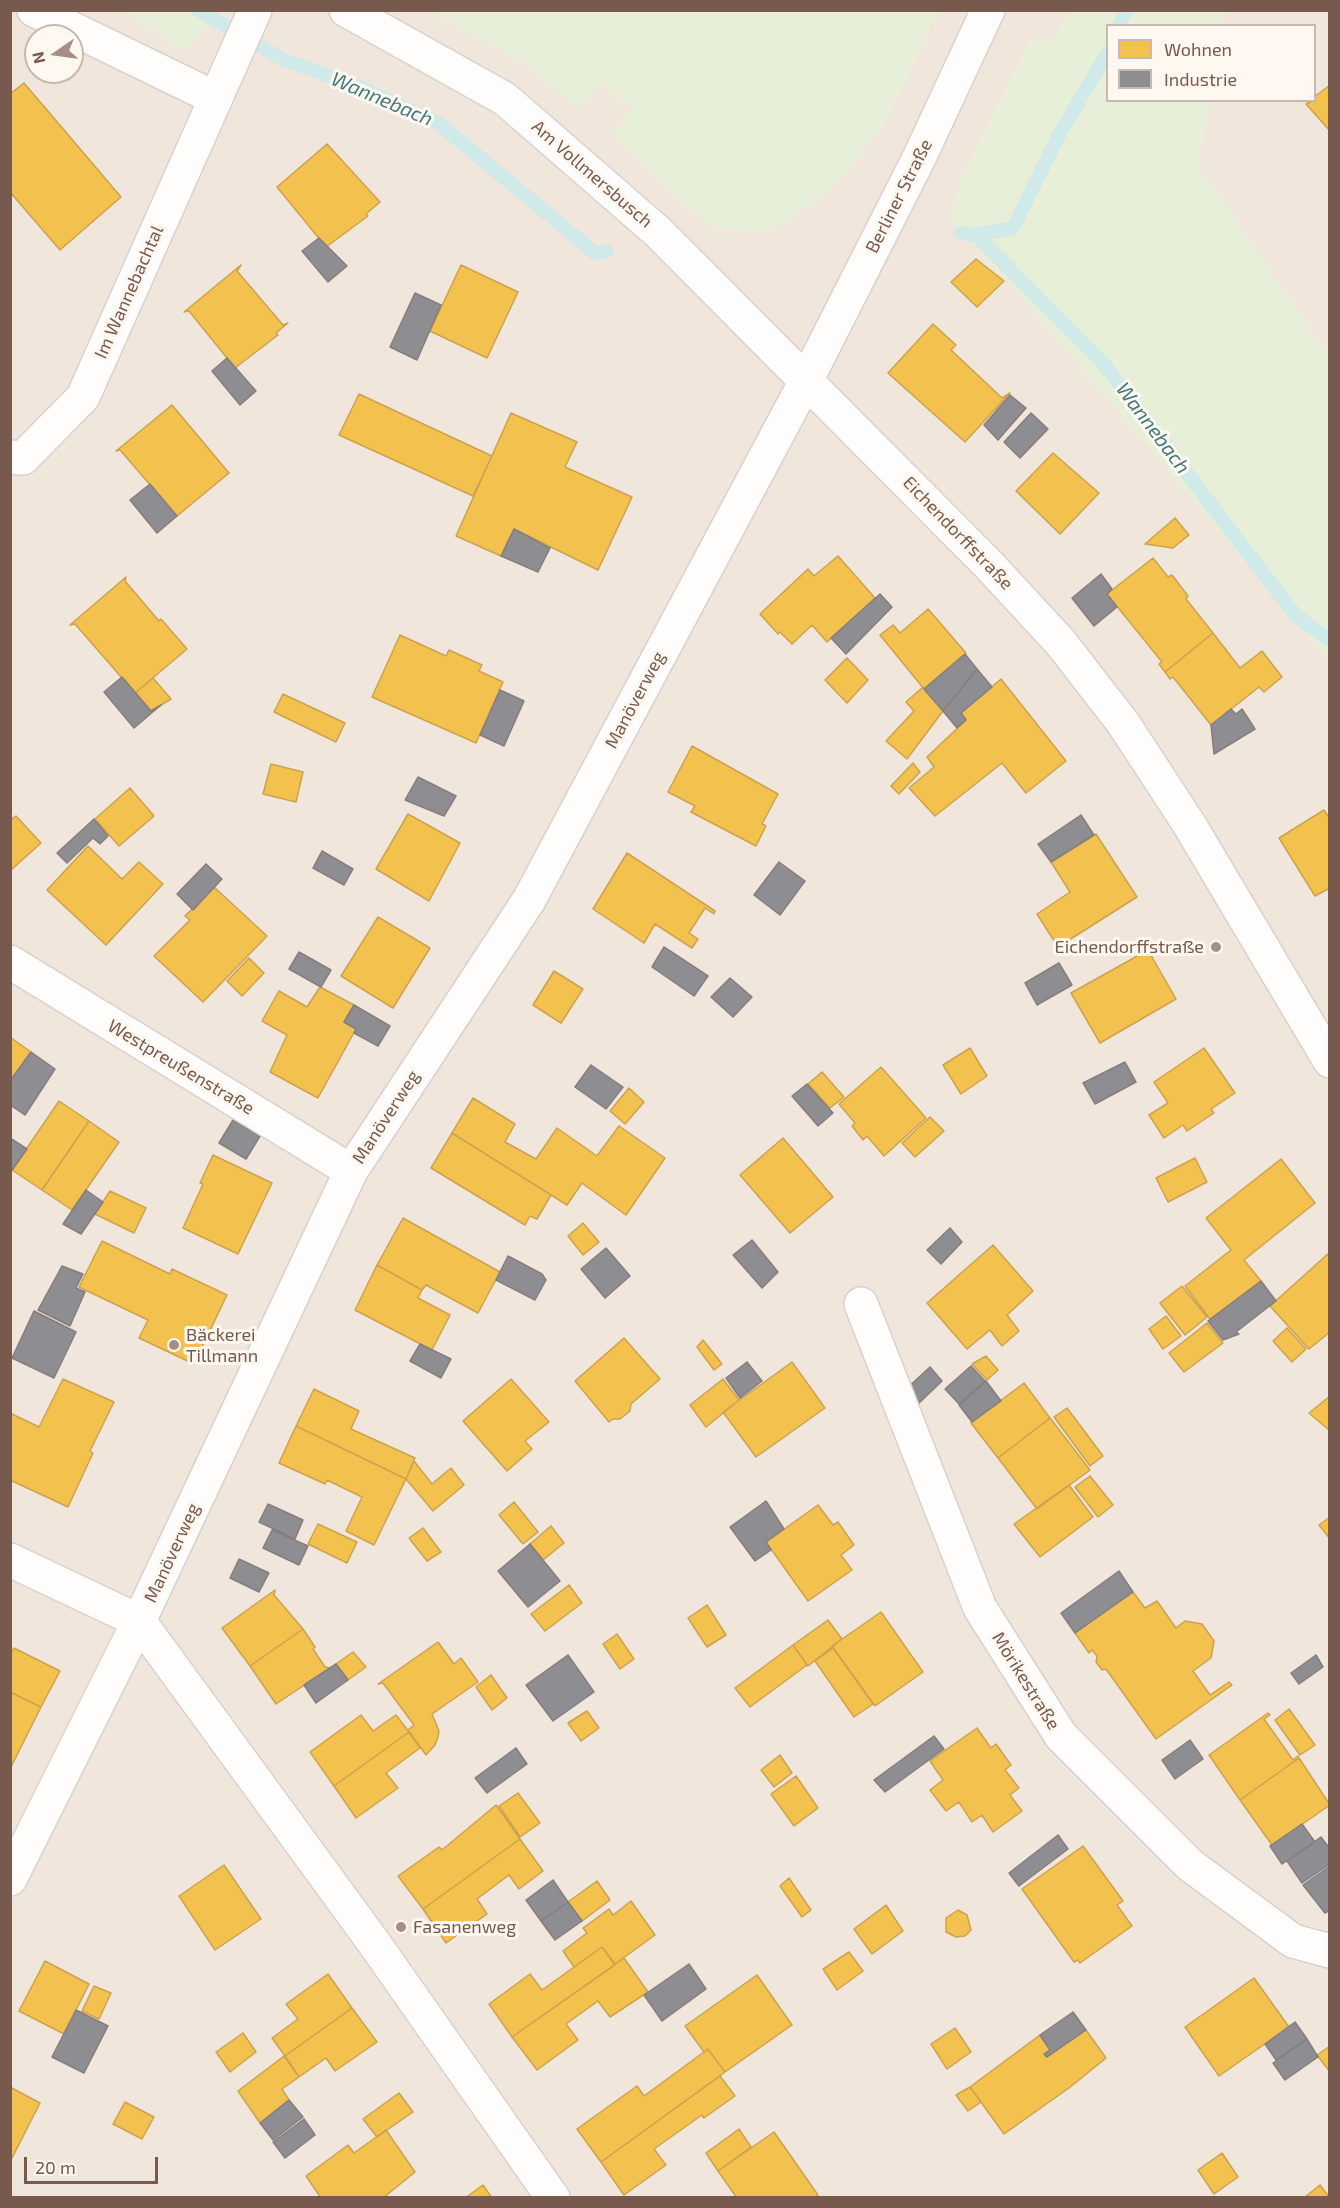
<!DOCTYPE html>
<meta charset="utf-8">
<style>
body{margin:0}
#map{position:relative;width:1340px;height:2208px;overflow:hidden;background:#f9f4ee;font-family:"Exo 2",sans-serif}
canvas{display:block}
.frame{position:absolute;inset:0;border:12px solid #78594d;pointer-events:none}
.legend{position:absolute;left:1106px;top:24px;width:210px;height:78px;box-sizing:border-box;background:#fff8f1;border:2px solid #c9b8af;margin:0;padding:8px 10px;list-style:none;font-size:18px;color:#78594d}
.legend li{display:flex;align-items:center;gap:12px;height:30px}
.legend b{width:30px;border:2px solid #c9b8af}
.north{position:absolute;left:24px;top:24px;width:60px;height:60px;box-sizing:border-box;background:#fff8f1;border:2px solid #c9b8af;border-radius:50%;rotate:257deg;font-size:16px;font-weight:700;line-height:24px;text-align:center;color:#78594d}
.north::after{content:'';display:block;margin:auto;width:21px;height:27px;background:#a58f85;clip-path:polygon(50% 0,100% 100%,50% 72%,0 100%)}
.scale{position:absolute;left:24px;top:2157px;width:134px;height:27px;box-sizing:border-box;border:3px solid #78594d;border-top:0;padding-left:8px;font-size:18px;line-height:21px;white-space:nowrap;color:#78594d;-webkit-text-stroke:4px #fff8f1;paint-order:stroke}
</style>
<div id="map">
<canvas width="1340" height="2208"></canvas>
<div class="frame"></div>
<ul class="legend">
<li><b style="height:16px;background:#f2c14e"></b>Wohnen</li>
<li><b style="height:16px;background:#8d8d92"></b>Industrie</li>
</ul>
<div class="north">N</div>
<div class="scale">20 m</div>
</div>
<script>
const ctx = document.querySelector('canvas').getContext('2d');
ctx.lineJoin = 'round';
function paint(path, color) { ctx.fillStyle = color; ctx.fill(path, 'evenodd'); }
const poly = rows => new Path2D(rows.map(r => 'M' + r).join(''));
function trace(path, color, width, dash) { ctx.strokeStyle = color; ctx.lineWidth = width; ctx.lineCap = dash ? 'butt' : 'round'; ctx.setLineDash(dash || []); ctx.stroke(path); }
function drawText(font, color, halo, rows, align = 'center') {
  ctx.font = font + ' "Exo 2",sans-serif'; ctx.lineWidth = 6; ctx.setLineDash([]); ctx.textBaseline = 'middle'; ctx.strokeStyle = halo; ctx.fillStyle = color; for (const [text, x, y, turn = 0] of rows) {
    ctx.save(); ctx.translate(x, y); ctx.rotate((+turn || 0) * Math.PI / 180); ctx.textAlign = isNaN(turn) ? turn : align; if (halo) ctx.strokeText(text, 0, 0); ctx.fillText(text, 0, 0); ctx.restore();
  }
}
const residential = poly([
 [11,11,1329,11,1329,2197,11,2197],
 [1108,26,1314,26,1314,100,1108,100],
 [36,36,72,36,72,72,36,72]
]);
const green = poly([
 [121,11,216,11,186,52],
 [430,11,939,11,880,132,825,195,785,223,758,231,718,228,695,214,612,134,632,108,601,84,581,108,507,53],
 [1070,11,1226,11,1223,25,1108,26,1108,100,1210,101,1198,166,1329,355,1329,660,1013,288,950,221,959,184,1030,39,1052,41]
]);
const homes = poly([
 [24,83,121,197,60,250,10,192,10,94,24,83],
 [1330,85,1330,131,1306,104,1314,100,1314,97,1330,85],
 [327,144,380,202,366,214,368,216,326,247,277,187,327,144],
 [976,259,1004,281,977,307,951,282,976,259],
 [241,265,237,271,283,325,288,323,276,333,278,335,235,368,189,311,184,312,241,265],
 [461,265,518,292,487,358,430,331,461,265],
 [933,324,956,345,951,350,1002,398,1010,393,965,442,888,373,933,324],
 [359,394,492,456,473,496,339,435,359,394],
 [172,405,229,473,177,516,120,450,116,451,172,405],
 [511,413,577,442,565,467,632,497,598,570,514,529,501,556,456,536,511,413],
 [1053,453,1099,493,1060,534,1016,491,1053,453],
 [1175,518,1189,535,1173,548,1145,544,1175,518],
 [838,556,875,598,827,642,812,625,792,644,780,632,778,634,760,614,808,569,814,576,838,556],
 [1153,558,1168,577,1172,575,1188,596,1186,599,1213,633,1165,672,1159,664,1162,662,1107,594,1153,558],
 [126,577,125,581,159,621,161,619,187,649,135,693,75,624,70,625,126,577],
 [928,609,966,653,924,689,880,635,893,625,900,633,928,609],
 [1213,633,1240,668,1262,651,1282,677,1264,692,1259,687,1211,725,1173,677,1170,679,1165,672,1213,633],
 [400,635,446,656,449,650,482,665,479,671,503,682,476,743,372,697,400,635],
 [847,658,868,680,847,703,825,680,847,658],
 [153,678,171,699,151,711,135,693,153,678],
 [1001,679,1066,761,1026,793,1002,763,935,816,909,788,934,767,927,757,966,720,961,713,1001,679],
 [923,687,943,711,907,759,886,741,914,711,906,702,923,687],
 [283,694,345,723,336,742,274,712,283,694],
 [692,746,778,794,762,824,766,826,756,846,691,812,695,806,668,792,692,746],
 [913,763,920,772,899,794,891,786,913,763],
 [271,764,303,772,296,802,263,794,271,764],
 [130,788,154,816,119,846,95,819,130,788],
 [1324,810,1330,819,1330,888,1315,896,1279,838,1324,810],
 [408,814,460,843,429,901,376,869,408,814],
 [16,816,41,843,10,871,10,820,16,816],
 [1096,834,1137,897,1058,947,1037,914,1070,892,1051,862,1096,834],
 [88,846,122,879,139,862,163,884,106,945,47,890,88,846],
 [627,853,715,911,714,914,705,908,689,933,698,939,692,948,655,924,644,943,593,909,627,853],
 [214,887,267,936,203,1002,154,956,190,920,185,916,214,887],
 [378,917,430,948,393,1008,341,976,378,917],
 [1148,950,1176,999,1100,1043,1071,993,1148,950],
 [249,958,264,973,242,996,227,981,249,958],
 [554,971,583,989,561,1023,533,1005,554,971],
 [320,987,354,1005,344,1022,356,1029,318,1098,270,1072,287,1035,262,1021,279,991,307,1007,320,987],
 [10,1037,31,1052,10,1081,10,1037],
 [970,1048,987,1076,961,1094,943,1065,970,1048],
 [1204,1048,1235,1093,1211,1109,1214,1113,1187,1131,1183,1125,1164,1138,1149,1115,1168,1103,1154,1082,1204,1048],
 [881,1067,926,1118,884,1156,867,1136,863,1140,852,1126,855,1123,839,1104,881,1067],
 [822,1072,844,1097,830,1108,808,1084,822,1072],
 [629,1088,644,1102,625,1124,610,1111,629,1088],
 [473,1098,515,1124,505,1142,536,1159,557,1128,597,1156,619,1126,665,1158,626,1215,582,1183,567,1205,452,1133,473,1098],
 [59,1101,89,1121,42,1190,12,1170,59,1101],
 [930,1117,944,1131,915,1157,902,1143,930,1117],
 [89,1121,119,1142,72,1210,42,1190,89,1121],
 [452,1133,551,1195,537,1219,530,1216,525,1225,431,1168,452,1133],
 [783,1138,833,1197,790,1233,740,1175,783,1138],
 [213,1155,272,1183,238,1254,183,1228,203,1184,200,1183,213,1155],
 [1195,1158,1207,1182,1168,1202,1156,1178,1195,1158],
 [1281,1159,1315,1203,1244,1260,1261,1281,1210,1319,1185,1286,1231,1250,1206,1218,1281,1159],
 [110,1191,146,1208,134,1233,95,1214,110,1191],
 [403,1218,500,1272,478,1313,426,1285,422,1290,377,1265,403,1218],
 [583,1223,599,1242,583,1255,568,1236,583,1223],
 [102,1241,170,1274,172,1269,227,1295,194,1364,139,1338,148,1320,79,1287,102,1241],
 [993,1245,1033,1291,1007,1315,1019,1331,1002,1346,990,1330,967,1349,927,1303,993,1245],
 [1330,1252,1330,1332,1309,1349,1270,1306,1330,1252],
 [377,1265,422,1290,418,1298,450,1315,432,1350,355,1310,377,1265],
 [1182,1286,1207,1317,1185,1335,1160,1303,1182,1286],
 [1166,1316,1181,1336,1163,1349,1149,1329,1166,1316],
 [1207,1323,1223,1343,1184,1372,1169,1353,1207,1323],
 [1287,1328,1306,1349,1292,1362,1273,1341,1287,1328],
 [624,1338,660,1379,631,1404,630,1411,620,1419,613,1419,609,1422,575,1381,624,1338],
 [703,1340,722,1364,714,1370,697,1347,703,1340],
 [986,1356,998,1370,987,1380,972,1364,986,1356],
 [792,1362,825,1408,756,1457,723,1412,792,1362],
 [63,1379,114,1402,90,1451,93,1453,68,1507,10,1480,10,1413,39,1427,63,1379],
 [511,1379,549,1422,525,1441,532,1449,507,1471,463,1421,511,1379],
 [723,1379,739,1400,706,1427,690,1405,723,1379],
 [1024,1383,1050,1418,998,1458,971,1423,1024,1383],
 [314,1389,359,1411,351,1429,415,1458,406,1479,296,1426,314,1389],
 [1330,1396,1330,1431,1309,1413,1330,1396],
 [1067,1408,1103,1456,1090,1466,1054,1417,1067,1408],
 [1050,1418,1090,1470,1037,1509,998,1458,1050,1418],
 [296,1426,406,1479,374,1545,346,1531,362,1497,327,1480,325,1484,279,1463,296,1426],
 [414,1461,432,1484,451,1468,464,1485,433,1511,406,1479,414,1461],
 [1090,1476,1113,1505,1098,1517,1075,1487,1090,1476],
 [1069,1485,1093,1517,1040,1557,1014,1524,1069,1485],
 [514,1502,538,1532,523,1544,499,1515,514,1502],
 [818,1505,833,1525,838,1522,854,1545,841,1555,852,1570,808,1601,766,1542,818,1505],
 [1330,1517,1330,1539,1319,1525,1330,1517],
 [318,1524,357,1542,347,1563,308,1544,318,1524],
 [551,1526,564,1543,543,1560,530,1544,551,1526],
 [423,1528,441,1552,427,1561,409,1538,423,1528],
 [569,1585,582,1603,545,1631,531,1614,569,1585],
 [275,1590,274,1595,303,1629,250,1666,222,1628,275,1590],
 [1133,1592,1145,1608,1157,1601,1176,1628,1185,1621,1202,1624,1214,1641,1211,1658,1193,1671,1210,1695,1229,1682,1232,1685,1156,1739,1106,1669,1102,1670,1096,1662,1097,1656,1092,1650,1089,1653,1075,1633,1133,1592],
 [707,1605,726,1635,707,1647,688,1618,707,1605],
 [881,1612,923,1672,875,1706,832,1646,881,1612],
 [828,1620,842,1639,808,1666,793,1645,828,1620],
 [303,1629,315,1647,313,1649,325,1667,330,1668,276,1704,250,1666,303,1629],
 [617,1634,634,1659,620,1669,603,1644,617,1634],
 [438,1642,454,1664,461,1658,478,1682,432,1714,439,1731,438,1737,435,1745,426,1755,408,1730,414,1725,383,1683,378,1684,438,1642],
 [793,1645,807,1665,750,1707,735,1688,793,1645],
 [14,1648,60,1671,41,1707,10,1692,10,1655,14,1648],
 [833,1648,873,1704,854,1717,815,1661,833,1648],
 [353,1652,366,1667,348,1680,336,1664,353,1652],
 [491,1675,507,1698,492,1710,476,1687,491,1675],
 [10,1692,41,1707,10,1769,10,1692],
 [1289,1709,1315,1745,1300,1755,1275,1720,1289,1709],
 [587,1711,599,1728,581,1741,568,1723,587,1711],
 [1268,1713,1270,1715,1264,1719,1293,1760,1298,1756,1299,1758,1240,1800,1209,1755,1268,1713],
 [361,1715,373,1731,396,1715,409,1732,334,1786,310,1752,361,1715],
 [977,1728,991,1748,996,1744,1011,1765,1005,1770,1019,1788,1010,1795,1022,1811,993,1832,982,1815,972,1822,959,1802,946,1811,930,1790,943,1780,930,1761,977,1728],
 [409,1732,420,1748,386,1773,398,1788,356,1818,334,1786,409,1732],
 [780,1755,792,1773,774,1787,761,1770,780,1755],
 [1299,1758,1330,1805,1272,1845,1240,1800,1299,1758],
 [796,1776,818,1808,794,1826,771,1794,796,1776],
 [518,1793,540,1823,520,1837,499,1806,518,1793],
 [496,1805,520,1839,423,1909,398,1876,439,1847,442,1850,496,1805],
 [520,1839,543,1871,519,1889,509,1875,477,1899,487,1914,446,1943,423,1909,520,1839],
 [1083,1846,1123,1901,1117,1905,1132,1926,1080,1963,1078,1960,1074,1962,1022,1889,1083,1846],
 [224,1865,261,1919,215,1950,179,1896,224,1865],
 [789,1878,811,1910,802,1917,780,1886,789,1878],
 [597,1881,610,1900,582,1921,568,1902,597,1881],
 [631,1901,655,1935,615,1964,602,1947,574,1967,563,1951,587,1933,583,1928,609,1909,613,1915,631,1901],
 [886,1905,903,1931,872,1954,854,1929,886,1905],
 [958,1910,967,1915,971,1930,965,1936,956,1937,946,1932,946,1918,958,1910],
 [602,1947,615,1965,512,2037,489,2004,530,1974,542,1990,602,1947],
 [849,1952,863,1971,837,1990,823,1969,849,1952],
 [624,1958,648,1992,610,2017,598,2001,566,2024,578,2040,537,2070,512,2037,624,1958],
 [45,1961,89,1984,64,2034,19,2011,45,1961],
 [328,1974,352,2008,285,2056,272,2038,298,2019,286,2004,328,1974],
 [757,1975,792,2025,725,2072,708,2049,704,2052,685,2026,757,1975],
 [1254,1978,1289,2027,1219,2076,1185,2027,1254,1978],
 [94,1986,111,1993,99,2019,82,2011,94,1986],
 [352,2008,377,2042,335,2071,326,2058,299,2077,285,2056,352,2008],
 [955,2028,971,2052,947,2069,931,2044,955,2028],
 [1086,2030,1106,2058,1069,2088,1004,2134,970,2087,1040,2035,1050,2050,1044,2054,1047,2057,1086,2030],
 [243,2033,256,2052,230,2072,216,2052,243,2033],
 [1330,2046,1330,2072,1317,2055,1330,2046],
 [708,2049,725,2072,601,2162,577,2129,637,2086,644,2096,708,2049],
 [284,2056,299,2077,282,2089,289,2100,260,2123,238,2091,284,2056],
 [720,2076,735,2096,704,2118,702,2115,654,2149,666,2165,624,2195,601,2162,720,2076],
 [10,2087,40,2103,10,2162,10,2087],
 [970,2087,981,2102,968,2111,956,2095,970,2087],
 [399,2093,413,2112,377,2137,363,2119,399,2093],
 [125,2102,154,2117,142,2139,113,2124,125,2102],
 [739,2129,751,2147,718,2171,706,2153,739,2129],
 [386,2130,415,2172,383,2198,321,2198,306,2176,348,2145,354,2153,386,2130],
 [774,2132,818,2195,815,2198,737,2198,718,2171,774,2132],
 [1222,2153,1238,2177,1214,2194,1198,2170,1222,2153],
 [483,2185,492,2198,465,2198,483,2185],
 [1320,2185,1330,2198,1305,2197,1320,2185]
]);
const industry = poly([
 [319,238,347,266,328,282,302,251,319,238],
 [415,293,441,305,417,360,390,347,415,293],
 [227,358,256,391,240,405,212,371,227,358],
 [1010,395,1026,408,998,440,984,425,1010,395],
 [1031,413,1048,429,1020,458,1004,442,1031,413],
 [150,484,177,516,157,533,130,500,150,484],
 [514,529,550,548,538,572,501,556,514,529],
 [1101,574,1112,589,1107,594,1117,607,1094,626,1072,598,1101,574],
 [880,594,892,607,846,654,831,638,880,594],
 [965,654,977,669,943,711,924,689,965,654],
 [977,669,992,687,961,713,966,720,957,728,943,711,977,669],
 [122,677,151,711,161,705,134,728,104,692,122,677],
 [500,690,524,701,504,746,480,735,500,690],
 [1231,709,1236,714,1242,709,1255,729,1214,754,1211,725,1231,709],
 [418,777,456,796,444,816,405,800,418,777],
 [1081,815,1094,835,1051,862,1038,844,1081,815],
 [94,819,108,836,100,844,93,838,67,863,57,853,94,819],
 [322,851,353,869,344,885,313,868,322,851],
 [779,862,805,881,780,915,754,895,779,862],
 [206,864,222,879,193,910,177,894,206,864],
 [664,947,708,976,694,996,652,967,664,947],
 [299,952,331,970,321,987,289,969,299,952],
 [1059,963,1072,985,1037,1005,1025,983,1059,963],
 [730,978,752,997,733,1017,711,997,730,978],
 [354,1005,390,1026,378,1046,354,1033,356,1029,344,1022,354,1005],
 [31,1052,55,1069,25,1115,10,1105,10,1081,31,1052],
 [1125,1062,1136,1082,1095,1104,1083,1083,1125,1062],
 [591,1065,623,1087,606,1109,575,1087,591,1065],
 [807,1084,833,1113,818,1126,792,1096,807,1084],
 [233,1120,260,1136,246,1159,219,1143,233,1120],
 [10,1138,27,1149,10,1173,10,1138],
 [86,1190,103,1202,81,1234,63,1224,86,1190],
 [950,1228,962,1242,941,1264,927,1250,950,1228],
 [752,1240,778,1272,762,1288,733,1255,752,1240],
 [606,1248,630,1276,605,1298,581,1269,606,1248],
 [508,1256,542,1274,546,1280,535,1300,496,1280,508,1256],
 [62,1266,83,1274,76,1288,85,1292,70,1326,38,1310,62,1266],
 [1261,1281,1276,1301,1236,1332,1239,1334,1223,1340,1208,1321,1261,1281],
 [34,1311,76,1332,54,1378,12,1358,34,1311],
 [420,1344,451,1359,441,1378,410,1361,420,1344],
 [747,1362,762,1381,740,1398,726,1378,747,1362],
 [971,1366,985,1381,959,1404,945,1389,971,1366],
 [930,1367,942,1381,918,1404,905,1390,930,1367],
 [986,1381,1001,1401,972,1422,959,1405,986,1381],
 [766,1501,784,1529,766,1542,771,1550,755,1561,730,1527,766,1501],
 [268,1504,303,1520,295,1539,259,1522,268,1504],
 [272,1530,308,1546,299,1565,263,1548,272,1530],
 [530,1544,560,1581,528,1607,498,1571,530,1544],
 [239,1559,269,1573,259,1592,230,1578,239,1559],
 [1119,1571,1133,1592,1075,1633,1061,1613,1119,1571],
 [568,1655,594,1692,553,1721,526,1685,568,1655],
 [1316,1655,1323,1667,1299,1684,1291,1673,1316,1655],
 [336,1664,348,1680,316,1703,304,1685,336,1664],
 [934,1736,944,1749,885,1792,874,1780,934,1736],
 [1190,1740,1203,1759,1175,1779,1162,1760,1190,1740],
 [516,1748,527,1764,487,1793,475,1778,516,1748],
 [1302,1824,1315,1842,1282,1864,1270,1846,1302,1824],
 [1058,1835,1068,1849,1019,1886,1009,1873,1058,1835],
 [1321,1837,1330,1849,1330,1864,1302,1883,1287,1861,1321,1837],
 [1330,1866,1330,1910,1325,1913,1303,1885,1330,1866],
 [553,1880,568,1902,541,1921,526,1900,553,1880],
 [568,1902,582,1921,555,1940,541,1921,568,1902],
 [689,1964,706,1989,662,2021,644,1995,689,1964],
 [76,2010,108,2026,84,2073,52,2057,76,2010],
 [1073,2012,1086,2030,1047,2057,1044,2054,1050,2050,1040,2035,1073,2012],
 [1295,2022,1307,2039,1276,2060,1265,2044,1295,2022],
 [1307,2039,1318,2057,1285,2080,1273,2063,1307,2039],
 [289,2100,303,2117,273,2140,260,2123,289,2100],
 [304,2119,315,2135,285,2158,273,2142,304,2119]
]);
const stream = poly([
 [198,10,284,60,355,85,438,123,595,253,607,251],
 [1119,26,1126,10],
 [961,233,976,235,1103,363,1296,616,1330,640],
 [976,235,1013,228,1059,135,1108,52]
]);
const minor = poly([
 [34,10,215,98],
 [346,10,505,99,658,232,989,565,1061,643,1123,723,1189,824,1330,1061],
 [10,457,23,458,83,397,255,10],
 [10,962,351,1171],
 [861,1304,980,1608,1061,1736,1190,1865,1293,1941,1330,1951],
 [10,1560,139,1621,374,1943,553,2198],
 [10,1879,139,1621,351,1171,529,900,807,379]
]);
const tertiary = poly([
 [807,379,919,158,988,10]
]);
const markers = [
 [1216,947,6,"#a58f85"],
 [174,1345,6,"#a58f85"],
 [401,1927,6,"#a58f85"]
];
const streetNames = [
 ["Am Vollmersbusch",592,174,41],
 ["Berliner Straße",899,196,-63],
 ["Im Wannebachtal",129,292,-66],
 ["Eichendorffstraße",958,533,46],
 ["Manöverweg",635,700,-62],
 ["Westpreußenstraße",181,1067,31],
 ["Manöverweg",386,1117,-57],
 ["Manöverweg",172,1553,-65],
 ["Mörikestraße",1026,1681,58]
];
const poiNames = [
 ["Eichendorffstraße",1204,947,"right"],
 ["Bäckerei",186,1335],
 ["Tillmann",186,1356],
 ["Fasanenweg",413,1927]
];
const waterNames = [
 ["Wannebach",382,99,23],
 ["Wannebach",1153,428,53]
];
paint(residential, '#f1e6dc');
paint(green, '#e7efd9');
paint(homes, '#f2c14e');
trace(homes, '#cda24e', 1.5);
paint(industry, '#8d8d92');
trace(industry, '#877d7d', 1.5);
trace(stream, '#d0e9e9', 14);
trace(minor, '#d8d1cc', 36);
trace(tertiary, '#d8d1cc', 36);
trace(minor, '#fefdfc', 33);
trace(tertiary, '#fefdfc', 33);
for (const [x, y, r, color] of markers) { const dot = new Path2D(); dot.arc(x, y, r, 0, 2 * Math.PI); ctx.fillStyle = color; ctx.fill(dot); trace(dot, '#fff8f1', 2); }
drawText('18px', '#78594d', '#fff8f1', streetNames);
drawText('18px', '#78594d', '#fff8f1', poiNames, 'left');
drawText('italic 20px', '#40787d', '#fff8f1', waterNames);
</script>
